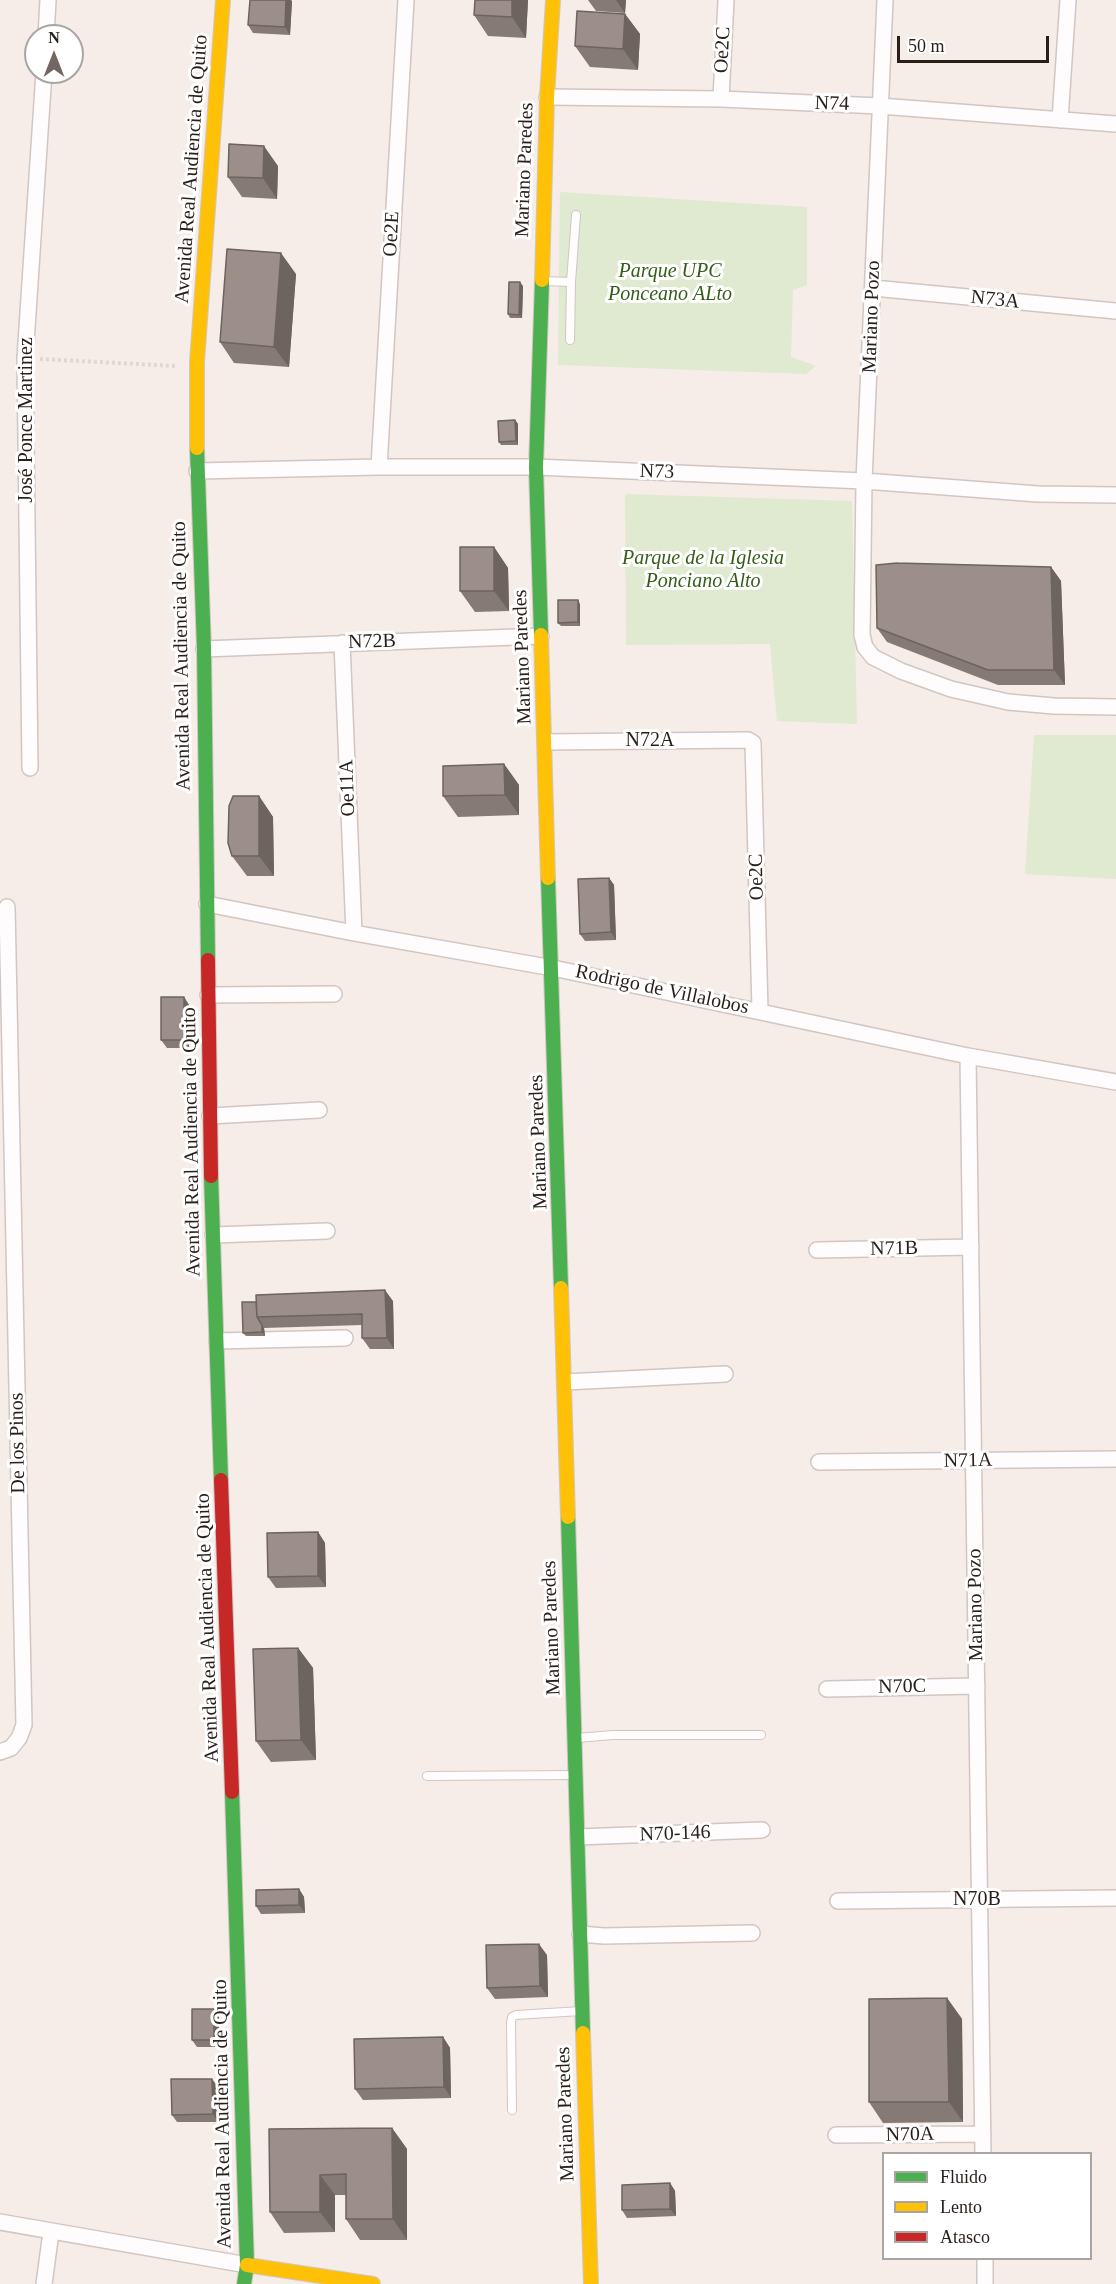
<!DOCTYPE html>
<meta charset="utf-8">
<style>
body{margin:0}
#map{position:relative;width:1116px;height:2284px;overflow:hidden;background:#f6ece8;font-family:"Times New Roman",serif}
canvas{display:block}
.legend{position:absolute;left:882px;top:2152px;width:210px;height:108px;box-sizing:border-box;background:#fff;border:2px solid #a9a5a3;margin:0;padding:8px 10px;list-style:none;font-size:18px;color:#291e1a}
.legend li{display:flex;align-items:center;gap:12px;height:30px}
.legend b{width:30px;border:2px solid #a9a5a3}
.north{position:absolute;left:24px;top:24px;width:60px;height:60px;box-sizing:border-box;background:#fff;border:2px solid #a9a5a3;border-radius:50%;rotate:0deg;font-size:16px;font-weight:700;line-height:24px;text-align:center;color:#291e1a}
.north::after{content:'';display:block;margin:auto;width:21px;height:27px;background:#716662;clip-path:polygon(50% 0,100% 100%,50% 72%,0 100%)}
.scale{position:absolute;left:897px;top:36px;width:152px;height:27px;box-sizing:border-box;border:3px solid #291e1a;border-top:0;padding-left:8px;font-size:18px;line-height:21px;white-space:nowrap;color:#291e1a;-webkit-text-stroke:4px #fff;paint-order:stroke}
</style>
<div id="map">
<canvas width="1116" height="2284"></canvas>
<ul class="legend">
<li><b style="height:8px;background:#4caf50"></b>Fluido</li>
<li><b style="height:8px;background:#ffc107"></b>Lento</li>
<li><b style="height:8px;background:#c62828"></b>Atasco</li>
</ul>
<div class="north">N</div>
<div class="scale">50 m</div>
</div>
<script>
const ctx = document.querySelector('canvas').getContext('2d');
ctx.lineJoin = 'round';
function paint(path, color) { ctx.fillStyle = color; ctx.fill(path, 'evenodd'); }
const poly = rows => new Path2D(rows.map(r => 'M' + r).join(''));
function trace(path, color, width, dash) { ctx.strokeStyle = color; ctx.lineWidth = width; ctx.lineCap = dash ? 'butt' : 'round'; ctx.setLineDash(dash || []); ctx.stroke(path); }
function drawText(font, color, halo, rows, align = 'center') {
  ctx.font = font + ' "Times New Roman",serif'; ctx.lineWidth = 6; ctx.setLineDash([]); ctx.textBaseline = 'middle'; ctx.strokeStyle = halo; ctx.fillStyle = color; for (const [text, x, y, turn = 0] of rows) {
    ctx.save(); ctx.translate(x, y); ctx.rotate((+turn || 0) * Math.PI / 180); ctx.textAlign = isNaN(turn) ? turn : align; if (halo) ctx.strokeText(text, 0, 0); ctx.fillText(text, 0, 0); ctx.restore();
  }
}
const green = poly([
 [560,192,807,207,807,285,793,290,791,357,816,366,806,374,558,365],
 [625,494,852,501,857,724,777,721,770,644,626,645],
 [1034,735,1116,735,1116,879,1025,874]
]);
const path = poly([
 [40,359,176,366]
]);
const lane = poly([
 [543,281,571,282],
 [570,340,571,282,576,215],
 [577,1738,613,1735,761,1735],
 [427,1776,575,1775],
 [512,2110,511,2022,512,2017,516,2015,581,2011]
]);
const street = poly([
 [885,0,864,481,862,635,865,647,873,657,901,671,951,689,1008,702,1054,706,1116,707],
 [46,36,48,0],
 [547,97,721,99,880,106,1116,124],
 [721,99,726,0],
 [1060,120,1068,0],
 [873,288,1116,311],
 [379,467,406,0],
 [197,471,379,467,536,467,864,481,1038,494,1116,495],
 [342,643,354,933],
 [204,649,541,636],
 [546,742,748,740,753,743,760,1010],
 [30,768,25,358,44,72],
 [207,904,354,933,553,968,968,1056,1116,1082],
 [208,995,334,994],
 [968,1056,983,2154],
 [210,1116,319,1110],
 [213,1235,327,1231],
 [817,1250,971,1247],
 [217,1341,345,1338],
 [565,1382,725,1374],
 [819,1462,1116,1459],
 [827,1689,977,1686],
 [0,1752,11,1748,19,1738,24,1725,7,907],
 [578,1837,762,1830],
 [838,1901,1116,1898],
 [580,1934,604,1936,752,1933],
 [836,2135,983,2134],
 [0,2222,247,2265],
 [985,2258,985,2284],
 [44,2284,51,2232]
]);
const fast = poly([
 [197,448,204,649,208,960],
 [541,635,536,467,542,280],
 [548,878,561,1288],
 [211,1176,221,1480],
 [568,1517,583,2033],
 [232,1792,247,2265,244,2284]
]);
const slow = poly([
 [542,280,547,97,553,0],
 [197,448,197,362,223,0],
 [541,635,548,878],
 [561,1288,568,1517],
 [583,2033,591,2284],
 [247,2265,373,2284]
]);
const jam = poly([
 [208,960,211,1176],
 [221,1480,232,1792]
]);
const wall = poly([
 [528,0,526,38,488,36,474,15],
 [588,0,626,0,625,13,596,11],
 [292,1,290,35,253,33,248,25],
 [625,14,640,34,638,70,590,67,575,46],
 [278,166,277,199,242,197,228,177],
 [296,274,289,367,234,363,220,342],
 [523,286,522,318,510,318,508,314],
 [515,420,518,424,518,445,501,445,499,442],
 [494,547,508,568,509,611,475,612,460,591],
 [1051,567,1061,581,1065,685,998,685,887,642,877,628],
 [580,604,580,626,561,626,558,623],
 [504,764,519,785,519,815,458,817,443,796],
 [259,796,273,817,274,876,247,876,232,856],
 [609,878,614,885,616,940,585,941,580,934],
 [184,997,189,1005,189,1048,167,1048,161,1040],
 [393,1301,394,1349,370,1349,362,1338,362,1325,264,1328,265,1336,246,1336,243,1333,242,1302],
 [318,1532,325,1543,326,1587,276,1588,268,1577],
 [298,1648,313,1668,316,1760,271,1762,256,1741],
 [299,1889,304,1897,305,1913,261,1914,256,1906],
 [547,1955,548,1997,495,1999,487,1988],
 [947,1998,962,2019,963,2122,883,2123,869,2102],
 [219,2017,219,2047,197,2047,192,2040],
 [443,2037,450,2048,451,2098,363,2100,355,2089],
 [212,2079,217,2086,218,2122,177,2122,172,2115],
 [392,2128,407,2149,407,2240,360,2240,346,2219,346,2195,335,2195,335,2232,284,2233,270,2212,269,2129],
 [670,2183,675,2191,676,2216,627,2218,622,2210]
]);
const shadedWall = poly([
 [286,0,291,0,292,1,290,35,285,27],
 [512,0,528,0,526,38,512,17],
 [616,0,626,0,625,13],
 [625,14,640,34,638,70,623,49],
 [264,146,278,166,277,199,263,178],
 [281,253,296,274,289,367,274,347],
 [520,282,523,286,522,318,519,315],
 [515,420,518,424,518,445,516,441],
 [494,547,508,568,509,611,494,591],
 [1051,567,1061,581,1065,685,1054,670],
 [578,600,580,604,580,626,578,622],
 [504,764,519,785,519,815,505,795],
 [259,796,273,817,274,876,259,856],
 [609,878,614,885,616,940,611,932],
 [184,997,189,1005,189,1048,184,1040],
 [385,1290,393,1301,394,1349,387,1338],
 [262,1325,264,1328,265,1336,262,1332],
 [318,1532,325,1543,326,1587,318,1576],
 [298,1648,313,1668,316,1760,301,1740],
 [299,1889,304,1897,305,1913,299,1905],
 [539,1944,547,1955,548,1997,540,1986],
 [947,1998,962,2019,963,2122,949,2102],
 [214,2009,219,2017,219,2047,214,2040],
 [443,2037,450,2048,451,2098,444,2087],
 [212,2079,217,2086,218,2122,213,2114],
 [392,2128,407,2149,407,2240,393,2219],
 [320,2175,335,2195,335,2232,320,2212],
 [670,2183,675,2191,676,2216,670,2209]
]);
const building = poly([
 [250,0,286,0,285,27,248,25,250,0],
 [475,0,512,0,512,17,474,15,475,0],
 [577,11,625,14,623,49,575,46,577,11],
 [229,144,264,146,263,178,228,177,229,144],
 [227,249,281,253,274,347,220,342,227,249],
 [509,282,520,282,519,315,508,314,509,282],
 [515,420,516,441,499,442,498,421,515,420],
 [460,547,494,547,494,591,460,591,460,547],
 [897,563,1051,567,1054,670,988,670,877,628,876,565,897,563],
 [558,600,578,600,578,622,558,623,558,600],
 [504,764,505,795,443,796,443,766,504,764],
 [233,796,259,796,259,856,232,856,228,843,229,806,233,796],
 [609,878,611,932,580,934,578,879,609,878],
 [161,997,184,997,184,1040,161,1040,161,997],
 [385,1290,387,1338,362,1338,362,1314,257,1317,256,1295,385,1290],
 [242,1302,256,1302,257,1317,262,1325,262,1332,243,1333,242,1302],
 [318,1532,318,1576,268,1577,267,1533,318,1532],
 [298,1648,301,1740,256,1741,253,1649,298,1648],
 [299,1889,299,1905,256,1906,256,1890,299,1889],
 [539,1944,540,1986,487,1988,486,1945,539,1944],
 [947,1998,949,2102,869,2102,869,1999,947,1998],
 [192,2009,214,2009,214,2040,192,2040,192,2009],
 [443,2037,444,2087,355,2089,354,2039,443,2037],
 [171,2079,212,2079,213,2114,172,2115,171,2079],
 [392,2128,393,2219,346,2219,346,2174,320,2175,320,2212,270,2212,269,2129,392,2128],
 [670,2183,670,2209,622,2210,622,2185,670,2183]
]);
const streetNames = [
 ["Oe2C",723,50,-87],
 ["N74",832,104,2],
 ["Avenida Real Audiencia de Quito",192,169,-86],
 ["Mariano Paredes",525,170,-88],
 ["Oe2E",392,234,-87],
 ["N73A",995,300,6],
 ["Mariano Pozo",872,317,-88],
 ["José Ponce Martinez",27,420,-90],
 ["N73",657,472,2],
 ["N72B",372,642,-2],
 ["Avenida Real Audiencia de Quito",182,656,-91],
 ["Mariano Paredes",523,657,-92],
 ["N72A",650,741],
 ["Oe11A",348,788,-92],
 ["Oe2C",757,877,-91],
 ["Rodrigo de Villalobos",662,990,12],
 ["Avenida Real Audiencia de Quito",192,1142,-91],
 ["Mariano Paredes",539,1142,-92],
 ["N71B",894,1249,-1],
 ["De los Pinos",18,1443,-91],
 ["N71A",968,1461,-1],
 ["Mariano Pozo",976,1605,-91],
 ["Avenida Real Audiencia de Quito",208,1628,-92],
 ["Mariano Paredes",552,1628,-92],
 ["N70C",902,1687,-1],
 ["N70-146",675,1834,-2],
 ["N70B",977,1900],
 ["Avenida Real Audiencia de Quito",223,2114,-91],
 ["Mariano Paredes",566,2114,-92],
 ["N70A",910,2135,-1]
];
const parkNames = [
 ["Parque UPC",670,272],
 ["Ponceano ALto",670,295],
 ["Parque de la Iglesia",703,559],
 ["Ponciano Alto",703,582]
];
paint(green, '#dfead1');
trace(lane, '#d1c6c2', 10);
trace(street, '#d1c6c2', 18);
trace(fast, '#d1c6c2', 16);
trace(slow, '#d1c6c2', 16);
trace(jam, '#d1c6c2', 16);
trace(path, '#dbd8d7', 4, [3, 3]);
trace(lane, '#fefcfc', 8);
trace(street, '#fefcfc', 15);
trace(fast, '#4caf50', 14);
trace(slow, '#ffc107', 14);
trace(jam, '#c62828', 14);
paint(wall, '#867a75');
paint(shadedWall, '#6d635f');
paint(building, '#9c8e88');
trace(building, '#6d635f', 1.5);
drawText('20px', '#291e1a', '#fff', streetNames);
drawText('italic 20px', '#345d18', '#fff', parkNames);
</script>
